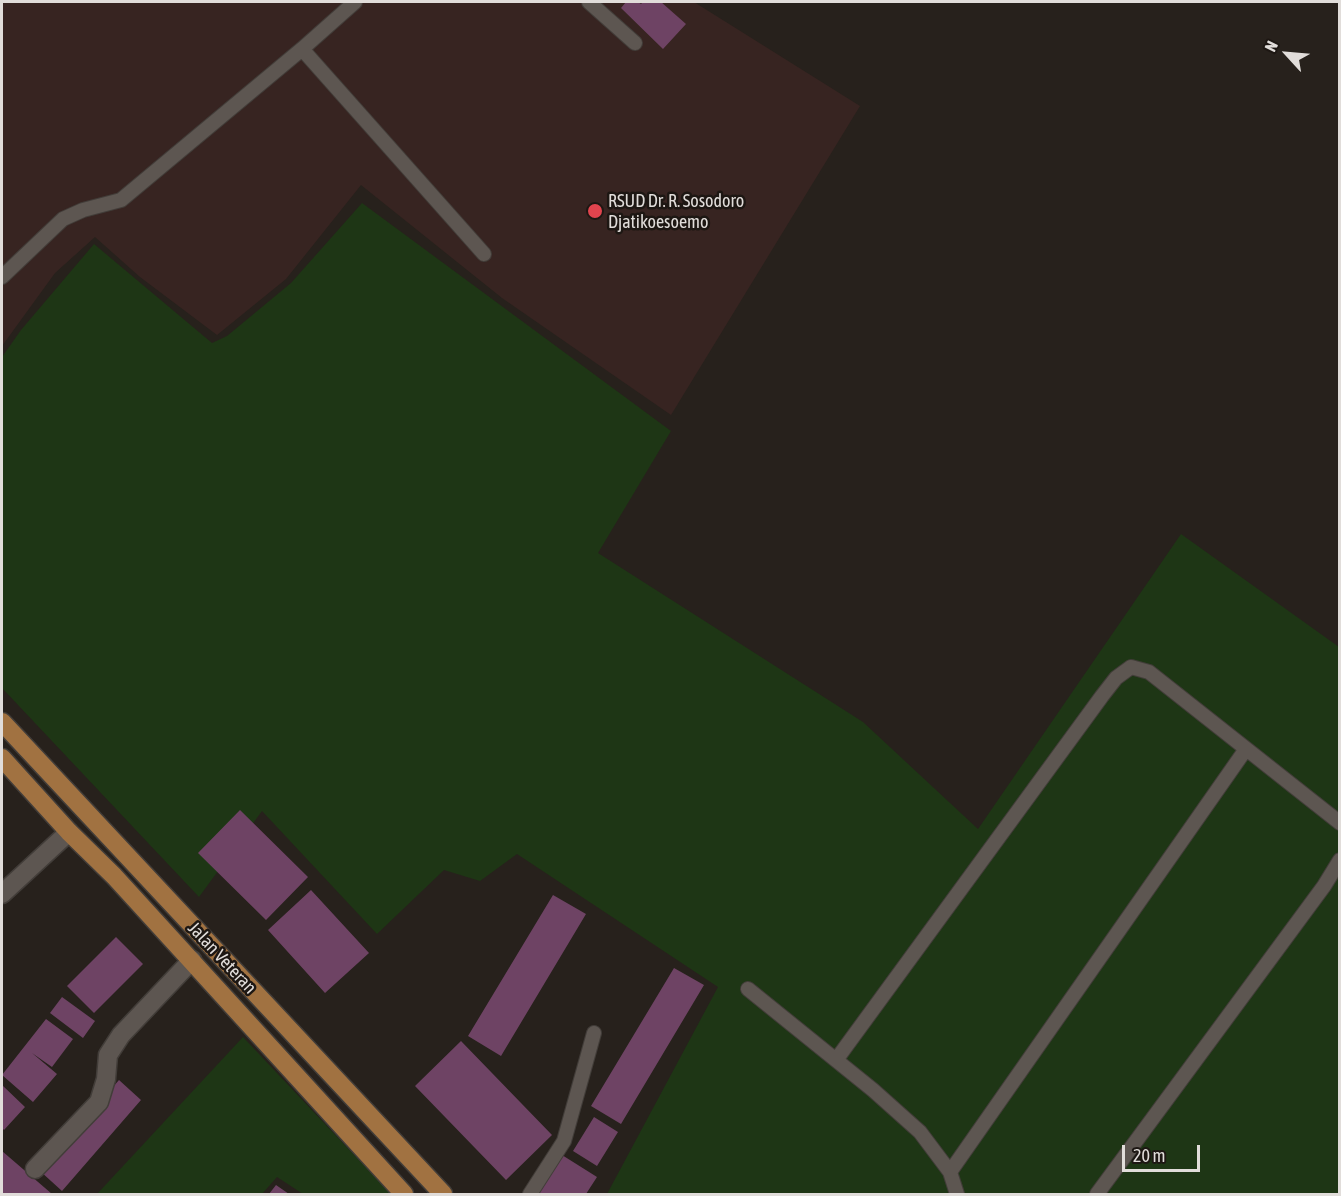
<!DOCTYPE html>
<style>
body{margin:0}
#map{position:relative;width:1341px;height:1196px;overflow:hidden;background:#27211c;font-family:"Asap Condensed",sans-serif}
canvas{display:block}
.frame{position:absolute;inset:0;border:3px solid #e1ddda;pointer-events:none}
.north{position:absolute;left:1257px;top:24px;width:60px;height:60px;-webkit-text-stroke:4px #1d1713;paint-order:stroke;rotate:296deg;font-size:16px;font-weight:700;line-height:24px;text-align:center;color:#e1ddda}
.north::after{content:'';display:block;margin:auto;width:21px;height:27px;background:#e1ddda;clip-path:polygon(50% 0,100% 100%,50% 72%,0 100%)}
.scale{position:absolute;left:1122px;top:1145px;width:78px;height:27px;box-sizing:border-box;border:3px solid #e1ddda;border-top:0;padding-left:8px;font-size:18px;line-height:21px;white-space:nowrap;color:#e1ddda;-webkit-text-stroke:4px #1d1713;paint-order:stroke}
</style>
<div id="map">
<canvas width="1341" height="1196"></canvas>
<div class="frame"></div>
<div class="north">N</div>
<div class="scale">20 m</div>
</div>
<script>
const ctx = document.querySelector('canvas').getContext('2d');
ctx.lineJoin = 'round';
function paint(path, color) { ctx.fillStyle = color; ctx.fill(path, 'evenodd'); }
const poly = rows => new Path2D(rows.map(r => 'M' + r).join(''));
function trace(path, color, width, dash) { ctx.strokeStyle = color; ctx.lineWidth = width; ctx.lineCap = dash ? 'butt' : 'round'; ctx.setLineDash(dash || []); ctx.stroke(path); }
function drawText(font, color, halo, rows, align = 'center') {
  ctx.font = font + ' "Asap Condensed",sans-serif'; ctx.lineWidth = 5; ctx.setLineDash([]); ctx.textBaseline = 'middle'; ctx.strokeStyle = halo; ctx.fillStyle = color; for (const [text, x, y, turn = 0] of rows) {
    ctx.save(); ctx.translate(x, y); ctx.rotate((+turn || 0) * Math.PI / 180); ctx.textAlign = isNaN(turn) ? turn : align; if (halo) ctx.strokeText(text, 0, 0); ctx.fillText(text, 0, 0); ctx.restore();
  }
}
const medical = poly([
 [2,2,694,2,860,106,671,415,502,298,361,185,286,279,217,335,140,277,95,237,55,273,2,346]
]);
const green = poly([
 [362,203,671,431,598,553,863,722,978,829,1181,534,1339,647,1339,1194,607,1194,718,987,517,854,480,881,444,870,377,934,262,811,199,897,2,688,2,357,21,330,94,244,212,343,227,336,291,283],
 [243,1037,391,1194,303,1194,277,1177,262,1194,97,1194]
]);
const building = poly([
 [626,2,638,2,641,4,643,2,661,2,686,24,663,49,621,8],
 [240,810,308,877,266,920,198,853],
 [311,890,369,953,325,993,268,930],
 [553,895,586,914,501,1056,468,1036],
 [116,937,143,964,94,1013,67,986],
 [674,968,704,985,621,1124,591,1106],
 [62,997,95,1021,83,1038,50,1013],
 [46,1019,73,1039,52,1067,32,1053,57,1074,33,1102,2,1075],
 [461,1041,552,1135,506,1180,415,1086],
 [119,1080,141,1100,62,1191,40,1171],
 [2,1085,25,1107,4,1130,2,1128],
 [594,1117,618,1132,597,1166,573,1151],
 [2,1151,52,1194,2,1194],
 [562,1155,597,1177,586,1194,537,1194],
 [276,1185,289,1194,269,1194]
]);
const lane = poly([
 [589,2,635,43],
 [302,49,484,254],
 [2,277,63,219,83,210,121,200,302,49,355,2],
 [748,989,873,1090,920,1132,950,1172,957,1194],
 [836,1060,1102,696,1116,678,1131,667,1149,672,1340,823],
 [950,1172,1246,749],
 [530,1194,564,1141,594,1033],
 [1097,1194,1324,886,1340,860]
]);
const street = poly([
 [2,894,69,832],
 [35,1169,99,1102,106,1079,108,1055,121,1035,192,960]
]);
const primary = poly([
 [2,722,443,1194],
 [2,758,69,832,114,876,404,1194]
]);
const markers = [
 [595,211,8,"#e0444e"]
];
const poiNames = [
 ["RSUD Dr. R. Sosodoro",608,201],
 ["Djatikoesoemo",608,222]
];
const streetNames = [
 ["Jalan Veteran",222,958,47]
];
paint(medical, '#372421');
paint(green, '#1e3615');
paint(building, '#6e4364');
trace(lane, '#423d39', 16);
trace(street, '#423d39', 21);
trace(primary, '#423d39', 21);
trace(lane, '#5d5651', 14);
trace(street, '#5d5651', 18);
trace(primary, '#a17241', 18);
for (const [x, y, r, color] of markers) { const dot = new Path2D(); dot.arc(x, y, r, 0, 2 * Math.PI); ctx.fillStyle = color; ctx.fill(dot); trace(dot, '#1d1713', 2); }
drawText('18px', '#e1ddda', '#1d1713', poiNames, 'left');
drawText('18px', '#e1ddda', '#1d1713', streetNames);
</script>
